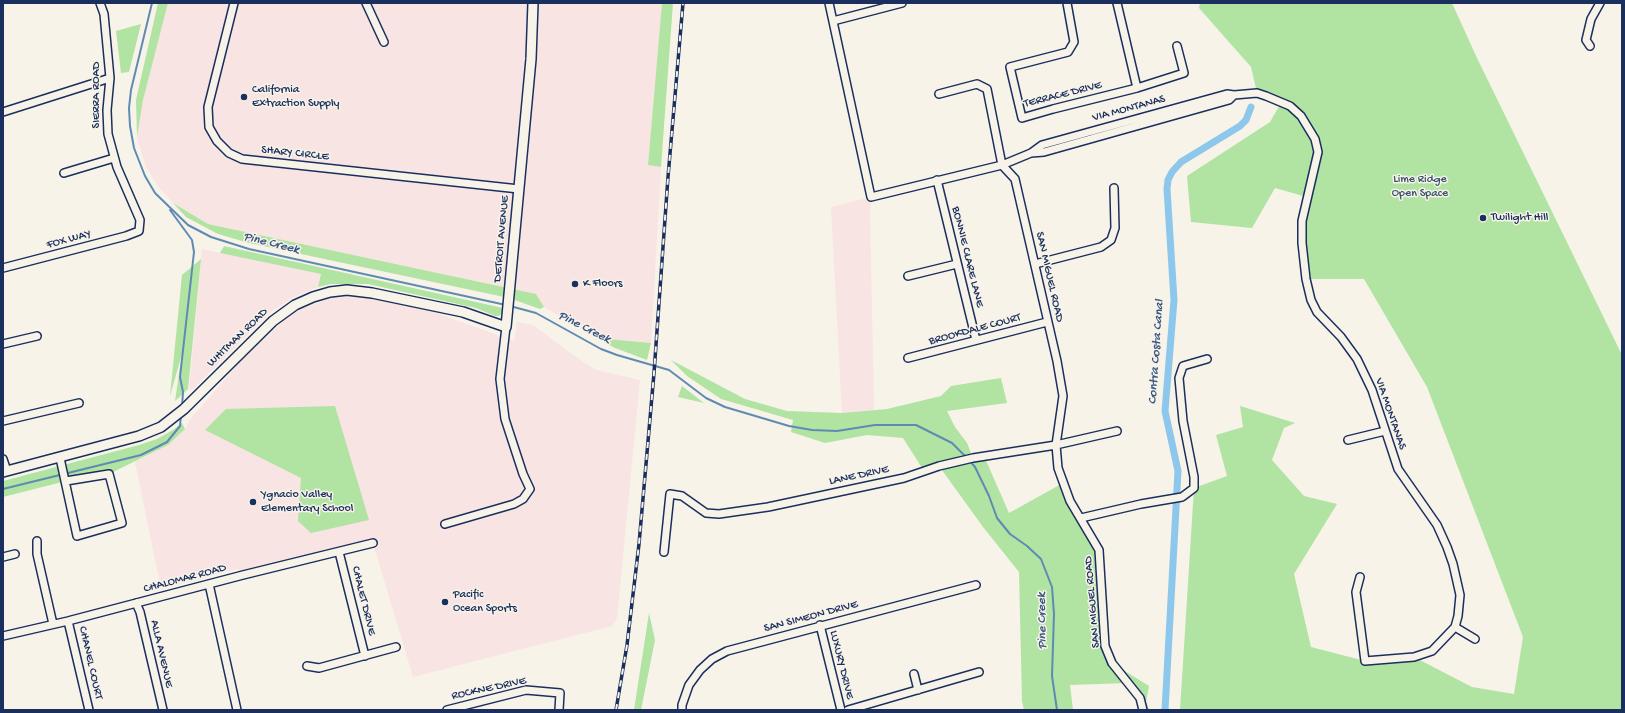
<!DOCTYPE html>
<style>
body{margin:0}
#map{position:relative;width:1625px;height:713px;overflow:hidden;background:#f7f3e8;font-family:"Gochi Hand",sans-serif}
canvas{display:block}
.frame{position:absolute;inset:0;border:4px solid #1b2f5e;pointer-events:none}
</style>
<div id="map">
<canvas width="1625" height="713"></canvas>
<div class="frame"></div>
</div>
<script>
const ctx = document.querySelector('canvas').getContext('2d');
ctx.lineJoin = 'round';
function paint(path, color) { ctx.fillStyle = color; ctx.fill(path, 'evenodd'); }
const poly = rows => new Path2D(rows.map(r => 'M' + r).join(''));
function trace(path, color, width, dash) { ctx.strokeStyle = color; ctx.lineWidth = width; ctx.lineCap = dash ? 'butt' : 'round'; ctx.setLineDash(dash || []); ctx.stroke(path); }
function drawText(font, color, halo, rows, align = 'center') {
  ctx.font = font + ' "Gochi Hand",sans-serif'; ctx.lineWidth = 3; ctx.setLineDash([]); ctx.textBaseline = 'middle'; ctx.strokeStyle = halo; ctx.fillStyle = color; for (const [text, x, y, turn = 0] of rows) {
    ctx.save(); ctx.translate(x, y); ctx.rotate((+turn || 0) * Math.PI / 180); ctx.textAlign = isNaN(turn) ? turn : align; if (halo) ctx.strokeText(text, 0, 0); ctx.fillText(text, 0, 0); ctx.restore();
  }
}
const built = poly([
 [168,3,662,3,648,165,661,167,651,343,596,338,544,307,536,294,208,224,173,203,160,189,146,167,137,137,143,100],
 [871,197,870,214,874,405,873,410,842,413,831,207],
 [202,249,321,274,318,287,292,298,272,311,193,389,189,391],
 [336,296,354,296,389,301,431,311,514,341,517,322,533,325,573,355,596,370,640,380,617,618,612,626,413,677,373,543,243,575,238,569,161,589,135,462,168,445,185,429,191,418,240,362,292,313]
]);
const green = poly([
 [158,3,168,3,143,100,137,137,136,100],
 [662,3,673,3,661,167,648,165],
 [1200,3,1452,3,1477,58,1622,355,1622,710,1180,710,1194,488,1227,476,1216,435,1243,427,1240,406,1295,423,1284,428,1272,460,1304,496,1337,504,1294,574,1311,647,1365,661,1414,657,1472,687,1514,694,1523,637,1427,387,1364,279,1306,279,1302,243,1307,197,1275,188,1252,228,1191,222,1187,176,1270,122,1281,103,1257,93,1251,67,1199,8],
 [141,24,129,72,121,73,116,31],
 [173,203,208,224,536,294,544,307,540,309,509,298,249,243,218,234,186,217],
 [224,246,503,308,503,312,499,316,495,316,476,308,368,284,331,284,318,287,321,274,220,253],
 [201,259,188,389,175,401,182,354,170,396,182,275],
 [596,338,651,343,647,360,615,348],
 [671,360,745,399,787,411,842,413,887,409,941,396,951,386,1001,378,1007,403,947,411,955,427,967,443,973,458,984,456,1009,513,1063,483,1099,550,1105,646,1112,663,1149,686,1146,702,1149,710,1143,710,1127,683,1070,685,1073,710,1024,710,1022,701,1019,572,983,527,939,466,924,471,903,438,867,435,825,443,791,432,793,420,721,399,687,376],
 [682,386,704,403,678,397],
 [335,406,369,520,311,533,298,521,301,478,205,430,226,409],
 [182,423,185,429,168,445,109,474,66,481,3,497,3,481,139,445,157,439,173,430],
 [649,613,655,640,641,710,634,710]
]);
const stream = poly([
 [152,3,131,90,129,108,130,126,134,148,145,176,155,193,188,225,211,237,249,249,506,305],
 [170,210,192,240,194,252,180,377,183,392,182,407],
 [510,306,536,313,601,349,617,355,669,370,706,398,725,407,789,426,812,430,837,431,875,425,916,425,952,443,967,458],
 [970,461,975,467,989,496,997,518,1010,534,1027,546,1041,559,1052,587,1054,614,1052,676,1057,710],
 [3,489,141,455,167,442,180,426,181,415]
]);
const canal = poly([
 [1165,710,1178,471,1165,411,1174,300,1167,189,1168,180,1172,172,1181,162,1240,126,1246,120,1251,107]
]);
const street = poly([
 [234,3,208,107,209,127,217,141,229,153,242,159,519,189],
 [366,3,384,42],
 [829,3,871,197,1002,165,1031,153,1042,145,1227,94,1234,95,1229,100,1044,152,1031,153],
 [1067,3,1074,42,1068,52,1010,67,1022,118,1053,109,1137,88,1184,73,1177,46],
 [1117,3,1137,88],
 [833,21,902,3],
 [1590,46,1586,40,1591,19,1600,3],
 [939,94,977,84,987,89,1002,165,1015,179,1057,361,1063,396,1056,445,1058,468,1070,501,1099,550,1105,646,1112,663,1140,698,1143,710],
 [1234,95,1257,93,1266,96,1290,106,1301,116,1315,139,1318,152,1302,221,1302,243,1306,279,1311,300,1317,312,1341,337,1357,359,1372,390,1398,469,1437,525,1447,547,1453,564,1460,595,1458,616,1455,627,1432,651,1414,657,1365,661,1356,592,1360,577],
 [3,112,110,78],
 [64,173,114,158],
 [937,180,976,340],
 [1035,264,1101,247,1111,240,1115,228,1114,188],
 [3,268,126,236,139,231,140,220,117,167,108,134,107,110,110,78,104,14,100,3],
 [908,276,957,264],
 [3,344,37,336],
 [908,358,1047,322],
 [3,421,79,403],
 [1348,440,1385,431],
 [60,458,77,536,122,523,109,474,66,481],
 [3,459,7,471],
 [1081,518,1141,504,1182,497,1194,488,1194,477,1183,421,1179,378,1183,366,1207,359],
 [445,524,514,504,523,499,530,489,523,474,505,419,500,379,506,327],
 [37,541,37,554,53,624],
 [339,552,365,656],
 [664,552,670,494,682,496,706,513,719,514,768,507,904,478,939,466,973,458,1056,445,1117,431],
 [3,557,15,554],
 [209,584,237,710],
 [136,603,140,612,163,710],
 [68,621,89,710],
 [820,625,841,710],
 [1455,627,1475,639],
 [3,636,68,621,243,575,373,543],
 [307,666,319,668,396,647],
 [914,674,918,690],
 [447,710,526,690,560,693,559,710],
 [682,710,682,705,689,685,700,670,712,659,727,651,976,585],
 [848,710,979,672]
]);
const secondary = poly([
 [3,472,139,436,161,427,184,409,273,321,295,305,313,297,330,292,347,290,372,293,463,312,506,327,531,59,533,3]
]);
const rail = poly([
 [616,710,627,645,639,544,654,373,668,177,683,3]
]);
const markers = [
 [244,97,4,"#1b2f5e"],
 [1483,218,4,"#1b2f5e"],
 [575,284,4,"#1b2f5e"],
 [253,502,4,"#1b2f5e"],
 [445,602,4,"#1b2f5e"]
];
const poiNames = [
 ["California",252,90],
 ["Extraction Supply",252,104],
 ["Twilight Hill",1491,218],
 ["K Floors",583,284],
 ["Ygnacio Valley",261,495],
 ["Elementary School",261,509],
 ["Pacific",453,595],
 ["Ocean Sports",453,609]
];
const streetNames = [
 ["SIERRA ROAD",97,95,-90],
 ["TERRACE DRIVE",1063,95,-14],
 ["VIA MONTANAS",1129,109,-15],
 ["SHARY CIRCLE",295,154,6],
 ["DETROIT AVENUE",502,239,-85],
 ["FOX WAY",69,240,-15],
 ["BONNIE CLARE LANE",967,257,76],
 ["SAN MIGUEL ROAD",1049,277,77],
 ["BROOKDALE COURT",975,330,-15],
 ["WHITMAN ROAD",238,338,-44],
 ["VIA MONTANAS",1390,414,71],
 ["LANE DRIVE",859,476,-12],
 ["CHALOMAR ROAD",185,579,-15],
 ["CHALET DRIVE",363,601,76],
 ["SAN MIGUEL ROAD",1093,602,-95],
 ["SAN SIMEON DRIVE",811,617,-15],
 ["ALLA AVENUE",161,654,77],
 ["CHANEL COURT",90,663,77],
 ["LUXURY DRIVE",841,665,76],
 ["ROCKNE DRIVE",489,689,-12]
];
const parkNames = [
 ["Lime Ridge",1420,180],
 ["Open Space",1420,194]
];
const waterNames = [
 ["Pine Creek",271,244,14],
 ["Pine Creek",584,328,27],
 ["Contra Costa Canal",1157,352,-86],
 ["Pine Creek",1043,621,-91]
];
paint(built, '#f8e4e2');
paint(green, '#b1e3a3');
trace(stream, '#5f8bb3', 2);
trace(canal, '#8dc8ec', 7);
trace(street, '#1b2f5e', 10);
trace(secondary, '#1b2f5e', 12);
trace(street, '#f7f3e8', 7);
trace(secondary, '#f7f3e8', 9);
trace(rail, '#1b2f5e', 3.5);
trace(rail, '#f7f3e8', 2, [6]);
for (const [x, y, r, color] of markers) { const dot = new Path2D(); dot.arc(x, y, r, 0, 2 * Math.PI); ctx.fillStyle = color; ctx.fill(dot); trace(dot, '#f7f3e8', 1.5); }
drawText('12px', '#1b2f5e', '#f7f3e8', poiNames, 'left');
drawText('12px', '#1b2f5e', '#f7f3e8', streetNames);
drawText('12px', '#39536c', '#f7f3e8', parkNames);
drawText('italic 13px', '#385582', '#f7f3e8', waterNames);
</script>
